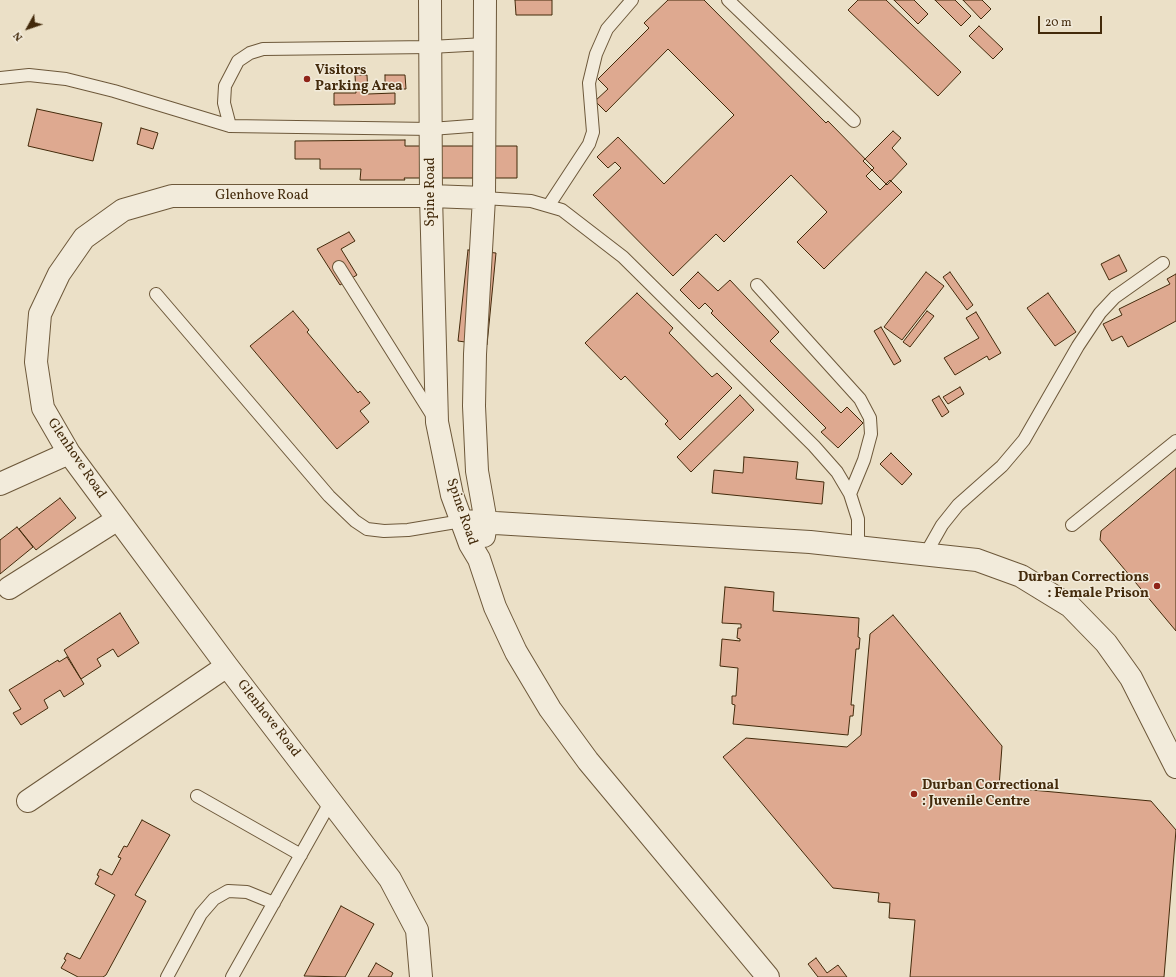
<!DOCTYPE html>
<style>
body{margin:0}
#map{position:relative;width:1176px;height:977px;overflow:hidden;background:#ebe0c7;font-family:Vollkorn,serif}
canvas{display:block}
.north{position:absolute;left:8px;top:8px;width:40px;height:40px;-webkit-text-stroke:3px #f2ebdb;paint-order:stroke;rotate:230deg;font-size:11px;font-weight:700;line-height:16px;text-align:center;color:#432a0b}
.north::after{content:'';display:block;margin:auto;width:14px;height:18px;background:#432a0b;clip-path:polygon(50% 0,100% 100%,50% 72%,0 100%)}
.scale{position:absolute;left:1038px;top:16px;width:64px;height:18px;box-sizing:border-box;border:2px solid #432a0b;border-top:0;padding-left:5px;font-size:12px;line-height:14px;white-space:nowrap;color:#432a0b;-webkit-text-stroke:3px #f2ebdb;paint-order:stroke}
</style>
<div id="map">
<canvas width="1176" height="977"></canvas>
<div class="north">N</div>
<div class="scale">20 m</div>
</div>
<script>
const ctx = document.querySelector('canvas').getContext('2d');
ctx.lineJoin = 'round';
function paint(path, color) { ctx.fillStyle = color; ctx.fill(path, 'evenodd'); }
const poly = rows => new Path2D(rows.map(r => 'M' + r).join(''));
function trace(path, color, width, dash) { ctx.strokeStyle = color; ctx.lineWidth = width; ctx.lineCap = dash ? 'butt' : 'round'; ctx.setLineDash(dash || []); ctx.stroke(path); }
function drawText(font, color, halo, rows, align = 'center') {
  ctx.font = font + ' Vollkorn,serif'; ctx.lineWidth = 3; ctx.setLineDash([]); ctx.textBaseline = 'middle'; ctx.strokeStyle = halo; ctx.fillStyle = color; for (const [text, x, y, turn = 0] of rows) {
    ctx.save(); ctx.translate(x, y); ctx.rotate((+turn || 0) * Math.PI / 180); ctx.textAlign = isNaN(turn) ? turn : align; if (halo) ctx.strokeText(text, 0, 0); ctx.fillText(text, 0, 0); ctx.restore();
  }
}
const building = poly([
 [515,0,552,0,552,15,516,15,515,0],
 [668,0,704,0,826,123,828,121,874,168,866,176,880,190,890,180,902,192,824,269,797,242,827,212,791,175,724,242,716,234,673,276,593,195,621,168,615,162,608,168,597,157,618,137,664,184,734,115,668,49,606,112,595,101,608,89,598,79,649,28,644,23,668,0],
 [858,0,886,0,961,72,938,96,848,10,858,0],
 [894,0,914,0,928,14,918,24,894,0],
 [935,0,955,0,971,16,961,26,935,0],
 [963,0,982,0,991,9,981,19,963,0],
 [979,26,1003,49,993,59,969,36,979,26],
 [355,75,367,75,368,94,395,93,395,104,334,105,334,93,356,93,355,75],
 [385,75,405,75,406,89,385,89,385,75],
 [37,109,102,123,93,161,28,146,37,109],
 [141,128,158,133,153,149,137,144,141,128],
 [893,131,901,138,892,148,907,164,887,185,863,161,893,131],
 [405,140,405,146,517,146,517,178,404,178,405,180,360,180,361,169,320,169,320,159,295,159,295,141,405,140],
 [349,232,355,241,341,249,357,275,340,285,317,249,349,232],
 [468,250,496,253,487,345,458,341,468,250],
 [1119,255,1127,271,1109,280,1101,264,1119,255],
 [698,272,718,291,730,280,779,332,770,341,841,413,847,407,863,423,838,448,821,432,826,428,711,313,713,311,705,303,699,309,680,290,698,272],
 [926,272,944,286,902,340,884,327,926,272],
 [950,272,973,305,967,310,943,277,950,272],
 [1176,274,1176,321,1128,347,1122,336,1112,341,1103,324,1122,315,1119,309,1170,284,1167,279,1176,274],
 [637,293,673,328,669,333,712,377,717,373,732,388,680,440,665,424,668,421,625,376,621,380,585,343,637,293],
 [1048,293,1076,332,1055,346,1027,308,1048,293],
 [293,311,309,330,307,332,358,393,360,391,370,403,360,411,369,422,337,449,250,346,293,311],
 [927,311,934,316,910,347,903,342,927,311],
 [976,312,1001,353,989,360,987,356,955,375,944,358,979,338,966,318,976,312],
 [881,327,901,361,894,365,874,331,881,327],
 [960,387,964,394,948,404,943,397,960,387],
 [740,395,754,410,691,472,677,457,740,395],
 [939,396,949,412,942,417,932,400,939,396],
 [891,453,912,474,902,485,880,464,891,453],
 [744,457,798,462,796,479,824,482,822,504,712,493,714,470,743,473,744,457],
 [1176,468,1176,631,1100,540,1101,531,1176,468],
 [60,498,76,518,36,550,19,529,60,498],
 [17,527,33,547,0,574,0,540,17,527],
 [725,587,774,592,773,611,859,618,858,637,860,638,859,649,856,649,851,705,854,705,853,716,850,716,848,735,733,724,735,705,732,704,732,696,736,696,738,668,720,666,722,639,740,641,740,639,737,638,738,628,741,628,741,624,722,623,725,587],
 [120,613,139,643,118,657,113,649,97,659,101,666,81,679,64,650,120,613],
 [893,615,1002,746,999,787,1151,801,1176,830,1164,977,910,977,915,920,889,918,890,903,878,902,879,893,833,888,723,757,746,738,847,747,861,735,870,634,893,615],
 [67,657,84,684,64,697,60,690,44,700,48,708,21,725,13,713,21,709,9,690,58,660,59,662,67,657],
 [142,820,170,835,135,895,146,901,106,975,103,977,78,977,61,968,66,960,64,959,67,953,80,959,115,895,95,884,99,876,97,875,100,869,112,875,121,858,118,857,124,846,127,847,142,820],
 [341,906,374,924,345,977,304,976,341,906],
 [816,958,827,973,838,965,847,977,818,977,808,964,816,958],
 [376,963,393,973,391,977,368,977,376,963]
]);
const service = poly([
 [728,0,854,121],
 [0,78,29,75,66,79,114,91,230,126,431,129,484,125],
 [230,126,224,103,225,86,238,61,250,53,263,49,430,47,485,44],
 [484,198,531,201,562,210,623,257,814,446,837,472,850,494,858,519,858,547],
 [549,205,589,144,593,132,589,83,596,54,607,29,632,0],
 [339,267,434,418],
 [757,285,860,399,870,418,871,434,864,460,850,494],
 [156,294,329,496,355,521,367,529,384,531,408,530,462,521],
 [1072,525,1176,441],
 [925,555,942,525,958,505,1002,466,1024,440,1078,346,1100,313,1115,297,1163,263],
 [197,796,301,855],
 [167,977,201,914,214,899,228,891,247,892,274,903],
 [232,977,331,801]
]);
const minor = poly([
 [430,0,431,196,437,422,452,495,470,544,479,559,495,607,516,652,550,709,588,761,768,977],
 [0,484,69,453],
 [462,521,810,542,977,560,1021,576,1070,606,1106,643,1131,678,1176,767],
 [484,536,486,522,477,471,474,406,475,354,484,198,485,0],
 [9,588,118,519],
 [28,801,227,666],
 [421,977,417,930,390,879,227,666,69,453,43,408,36,362,40,314,59,274,84,238,123,210,172,196,431,196,484,198]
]);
const markers = [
 [307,79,4,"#8f2418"],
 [1157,586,4,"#8f2418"],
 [914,794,4,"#8f2418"]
];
const poiNames = [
 ["Visitors",315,71],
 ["Parking Area",315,87],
 ["Durban Corrections",1149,578,"right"],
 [": Female Prison",1149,594,"right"],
 ["Durban Correctional",922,786],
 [": Juvenile Centre",922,802]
];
const streetNames = [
 ["Spine Road",431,192,-90],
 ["Glenhove Road",262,196],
 ["Glenhove Road",76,459,56],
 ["Spine Road",461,512,71],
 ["Glenhove Road",268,719,52]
];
paint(building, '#dea990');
trace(building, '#432a0b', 1);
trace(service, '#6d583a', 14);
trace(minor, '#6d583a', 24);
trace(service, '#f2ebdb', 12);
trace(minor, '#f2ebdb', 22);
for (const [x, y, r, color] of markers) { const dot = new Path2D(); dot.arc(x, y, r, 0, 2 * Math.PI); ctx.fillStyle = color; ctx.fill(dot); trace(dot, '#f2ebdb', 1.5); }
drawText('bold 14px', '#432a0b', '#f2ebdb', poiNames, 'left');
drawText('14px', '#432a0b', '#f2ebdb', streetNames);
</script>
